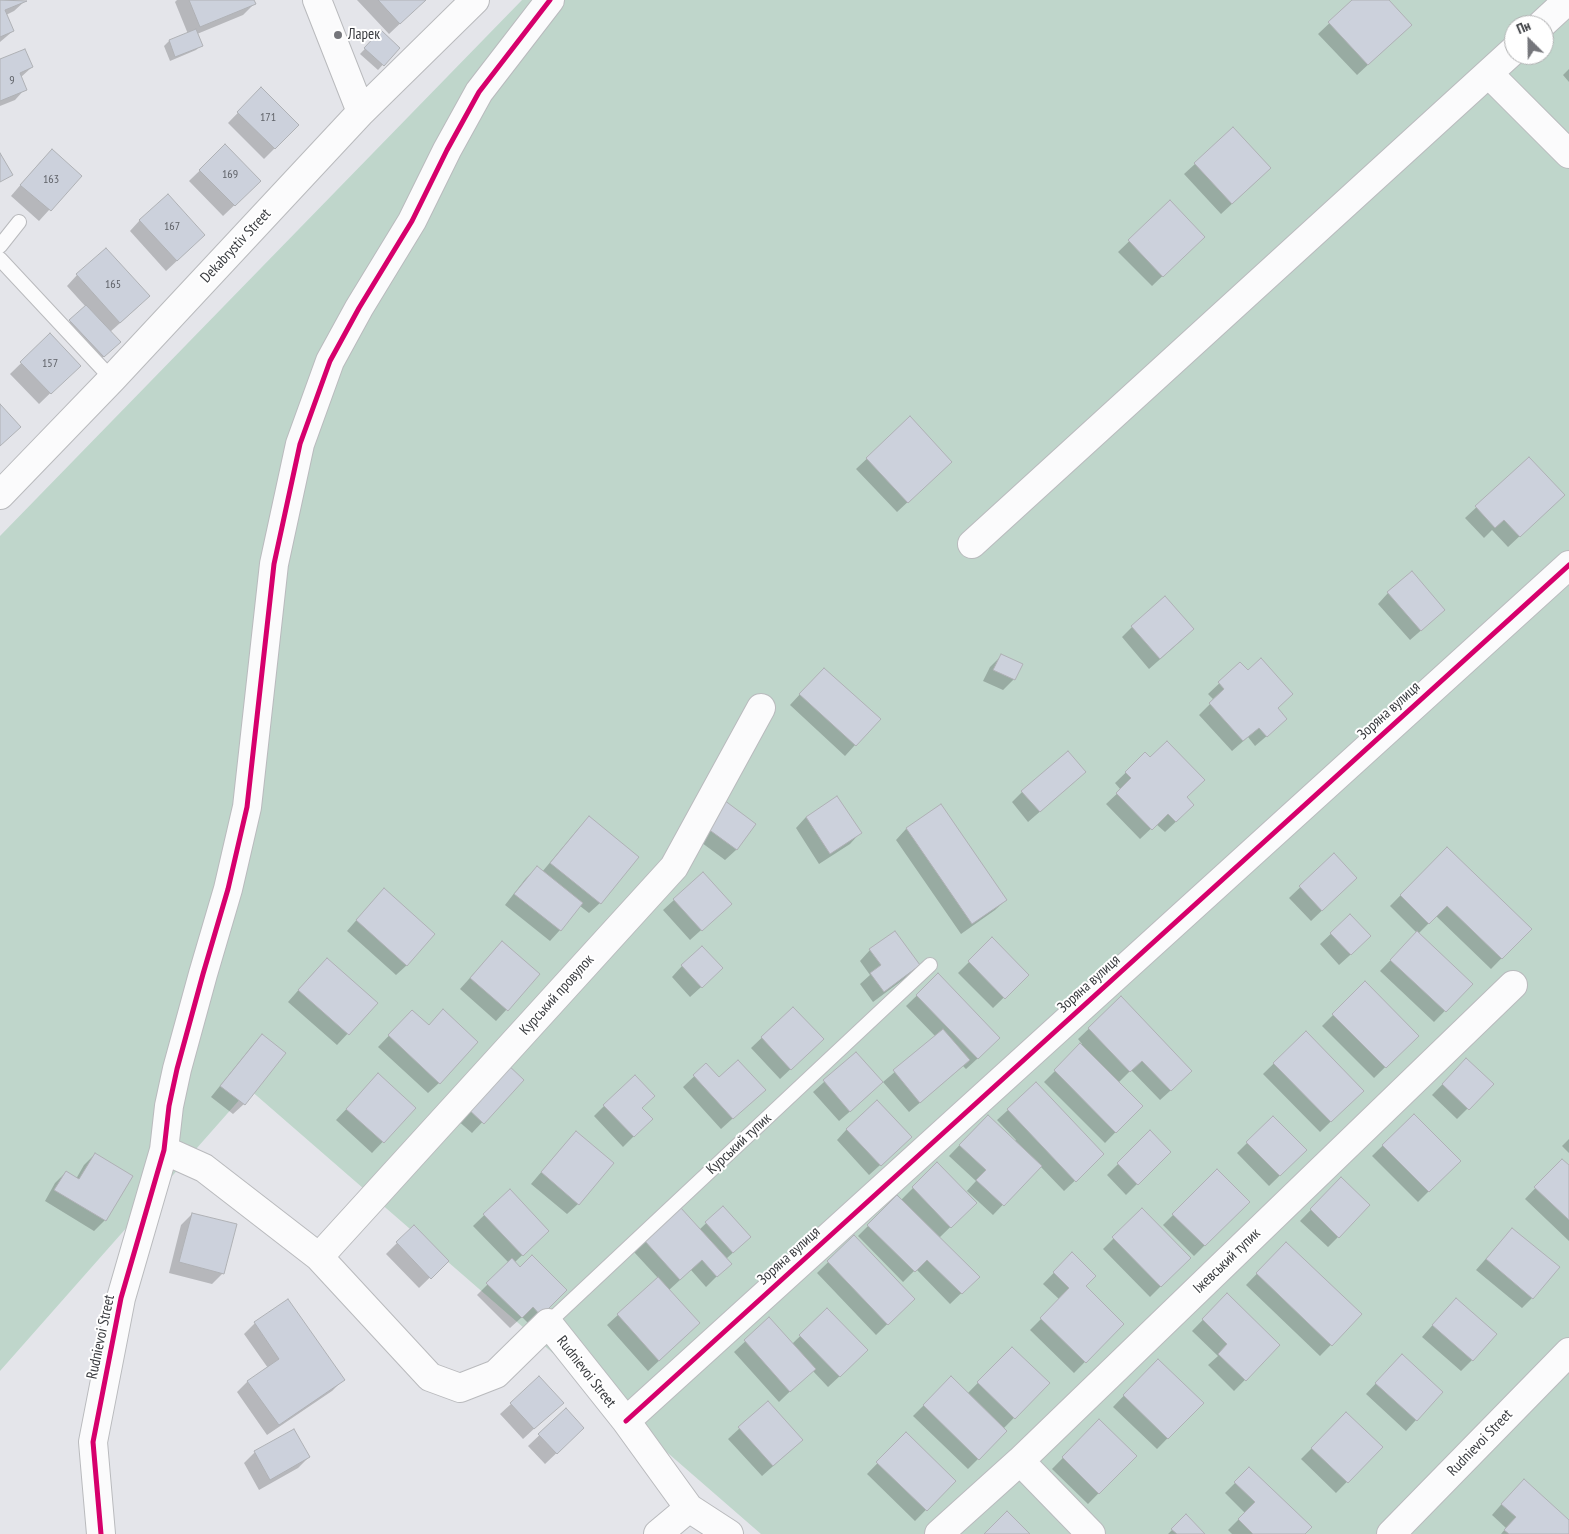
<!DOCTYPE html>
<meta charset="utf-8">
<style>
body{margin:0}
#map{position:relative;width:1569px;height:1534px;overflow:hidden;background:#e4e5ea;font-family:"PT Sans Narrow",sans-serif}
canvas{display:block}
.north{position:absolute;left:1504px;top:15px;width:50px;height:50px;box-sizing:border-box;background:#fff;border:1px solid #b0b1b2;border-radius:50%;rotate:337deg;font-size:14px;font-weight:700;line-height:20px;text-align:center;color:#393b3f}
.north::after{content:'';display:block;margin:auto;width:18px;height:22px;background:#75767b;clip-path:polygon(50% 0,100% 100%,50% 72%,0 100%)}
</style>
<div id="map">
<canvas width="1569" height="1534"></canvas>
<div class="north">Пн</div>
</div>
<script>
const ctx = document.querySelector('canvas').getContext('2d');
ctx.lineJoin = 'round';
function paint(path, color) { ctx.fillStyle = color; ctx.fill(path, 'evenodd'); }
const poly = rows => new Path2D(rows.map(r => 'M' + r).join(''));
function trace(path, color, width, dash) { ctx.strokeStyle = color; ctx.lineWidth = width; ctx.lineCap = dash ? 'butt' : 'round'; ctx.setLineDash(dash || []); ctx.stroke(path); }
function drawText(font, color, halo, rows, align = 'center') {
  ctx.font = font + ' "PT Sans Narrow",sans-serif'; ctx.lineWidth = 4; ctx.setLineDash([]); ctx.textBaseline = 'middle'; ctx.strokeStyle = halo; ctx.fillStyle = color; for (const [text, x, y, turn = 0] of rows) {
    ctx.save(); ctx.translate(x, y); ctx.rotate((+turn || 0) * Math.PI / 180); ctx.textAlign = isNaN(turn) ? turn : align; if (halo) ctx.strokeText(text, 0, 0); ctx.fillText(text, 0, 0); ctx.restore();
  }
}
const green = poly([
 [522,0,1569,0,1569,1534,761,1534,249,1089,0,1371,0,536],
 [1514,25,1544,25,1544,55,1514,55]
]);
const shadow = poly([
 [0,0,25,1,14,11,6,15,13,31,0,42],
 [177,0,252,0,254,4,243,15,197,34,201,45,196,50,170,61,164,46,169,41,188,34,175,2],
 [357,0,425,0,389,34],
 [1354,0,1387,0,1400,35,1357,75,1318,34],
 [381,32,398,48,378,70,360,54],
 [0,61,32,67,20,78,25,89,15,100,0,106],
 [1569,69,1569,82,1563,75],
 [261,89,298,125,264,159,228,123],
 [225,146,260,181,223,216,189,181],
 [41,161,80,176,39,221,11,196],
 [1195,164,1259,179,1221,214,1184,174],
 [1170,202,1203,237,1152,286,1118,252],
 [140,220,193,246,166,271,130,231],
 [77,275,138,307,110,332,114,347,98,362,65,326,86,307,67,286],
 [50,335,68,376,39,404,10,374],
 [910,418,940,472,897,512,856,469],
 [1529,458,1553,505,1508,547,1492,530,1484,538,1465,518],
 [1388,593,1433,620,1410,640,1378,604],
 [1132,627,1182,640,1149,669,1122,637],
 [1001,656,1014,679,1003,690,983,681,990,667],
 [1240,664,1277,709,1275,729,1255,746,1248,737,1232,751,1199,715,1214,700,1208,694],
 [813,680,855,745,845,756,790,705],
 [1145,754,1185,798,1182,816,1165,832,1156,824,1140,839,1106,804,1121,790,1115,783],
 [1074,782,1028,822,1012,802,1022,792],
 [940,806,1006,900,995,910,961,934,896,840,906,829],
 [713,812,755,824,736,850,725,860,694,837],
 [806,817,860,833,850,844,819,864,796,828],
 [589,818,600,903,589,913,580,906,560,930,550,941,505,905,526,878,537,868,542,872,578,829],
 [1447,848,1530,929,1491,969,1436,916,1418,934,1471,984,1434,1022,1380,971,1417,933,1390,906],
 [1334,855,1356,878,1311,921,1289,898],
 [674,900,719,914,690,940,663,910],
 [373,901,407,965,396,975,347,931],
 [1350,916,1359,947,1339,965,1320,944],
 [992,939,1027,975,993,1008,958,973],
 [502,942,539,974,496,1021,460,989],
 [870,950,919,965,908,976,873,1002,860,984,870,975,860,961],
 [682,966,710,979,690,997,672,977],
 [316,970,376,1003,337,1045,288,1002],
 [938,975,988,1049,966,1069,963,1066,909,1112,883,1082,936,1037,906,1006],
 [1365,983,1417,1036,1374,1078,1322,1026],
 [1121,998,1180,1082,1160,1100,1131,1070,1118,1083,1141,1106,1105,1143,1044,1082,1082,1044,1078,1039],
 [793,1008,811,1050,780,1079,751,1048],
 [402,1022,428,1026,439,1083,428,1093,378,1047],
 [1306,1032,1362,1091,1320,1132,1263,1074],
 [262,1035,244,1104,233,1114,211,1097,252,1046],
 [856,1053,871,1093,839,1121,813,1092],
 [1466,1060,1492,1084,1457,1119,1432,1095],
 [706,1065,719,1079,753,1100,721,1129,683,1087],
 [522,1080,472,1133,456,1119],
 [368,1086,415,1108,372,1153,336,1120],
 [604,1106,641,1108,651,1119,623,1147,594,1116],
 [1008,1110,1103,1154,1064,1191,1040,1166,993,1215,967,1191,965,1193,975,1203,939,1238,978,1277,950,1304,916,1269,903,1282,858,1236,897,1197,901,1200,937,1164,965,1193,976,1181,949,1156,977,1127,1014,1142,1016,1140,997,1120],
 [1414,1115,1459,1161,1418,1202,1372,1156],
 [1273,1117,1306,1150,1269,1186,1237,1153],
 [847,1129,899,1148,869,1175,837,1140],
 [1150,1132,1169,1152,1126,1195,1107,1175],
 [1569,1139,1569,1153,1562,1146],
 [566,1143,578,1204,567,1214,531,1184],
 [95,1154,105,1220,94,1231,45,1201,55,1183,66,1172,76,1179,84,1165],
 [1562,1160,1569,1167,1569,1241,1525,1199],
 [1217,1171,1248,1202,1194,1256,1163,1225],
 [1341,1179,1338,1237,1328,1247,1300,1221],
 [510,1190,548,1230,514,1263,520,1268,566,1290,530,1325,522,1317,510,1328,477,1295,509,1263,473,1226],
 [723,1207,750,1237,726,1259,719,1274,706,1287,691,1270,669,1290,688,1334,648,1371,607,1325,658,1278,634,1252,645,1241,699,1230],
 [1142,1210,1189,1258,1150,1297,1103,1249],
 [192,1214,223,1273,212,1284,169,1273,181,1225],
 [414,1226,447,1261,419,1288,386,1254],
 [1512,1229,1532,1298,1522,1308,1476,1270],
 [854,1237,913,1299,876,1335,817,1273],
 [1072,1254,1084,1286,1122,1324,1074,1373,1030,1330,1060,1300,1043,1284],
 [1276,1254,1361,1314,1320,1356,1246,1285],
 [1227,1295,1279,1345,1234,1391,1208,1365,1218,1356,1192,1331],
 [827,1310,856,1361,828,1387,812,1370,779,1402,734,1352,769,1319,792,1344],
 [1446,1310,1472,1360,1461,1371,1422,1337],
 [255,1323,343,1380,332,1391,267,1435,237,1392,248,1381,268,1368,244,1334],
 [1012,1348,1048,1383,1003,1429,1006,1431,968,1469,913,1416,951,1378,967,1394],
 [1158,1360,1202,1403,1157,1449,1113,1407],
 [1391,1367,1416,1420,1406,1431,1366,1394],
 [767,1403,790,1451,762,1476,728,1439],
 [511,1404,551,1413,523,1439,500,1414],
 [566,1410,583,1428,545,1464,528,1446],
 [1346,1414,1381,1447,1336,1493,1301,1459],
 [1099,1421,1135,1456,1088,1504,1052,1469],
 [294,1430,309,1457,298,1468,259,1490,244,1463,255,1452],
 [906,1434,954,1481,915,1521,867,1474],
 [1249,1469,1303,1534,1232,1534,1228,1530,1245,1513,1225,1493],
 [1513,1491,1569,1521,1569,1534,1501,1534,1506,1528,1492,1515],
 [1175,1527,1203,1534,1168,1534]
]);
const building = poly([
 [0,0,27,1,5,10,14,31,0,37,0,0],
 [189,0,254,0,256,4,200,27,189,0],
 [378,0,426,0,400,24,378,0],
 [1352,0,1389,0,1412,25,1368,65,1328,22,1352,0],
 [196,29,203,46,175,57,169,40,196,29],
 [381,30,400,48,384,66,364,48,381,30],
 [25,49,33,67,20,73,27,90,0,101,0,59,25,49],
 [261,87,299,125,275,149,237,112,261,87],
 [1233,127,1271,168,1232,204,1194,163,1233,127],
 [225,144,261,181,235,206,199,170,225,144],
 [52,149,82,176,51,211,20,185,52,149],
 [0,153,13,175,0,182,0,153],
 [168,194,205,235,177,261,139,220,168,194],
 [1170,200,1205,237,1163,277,1128,240,1170,200],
 [106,248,150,296,120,323,76,274,106,248],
 [86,305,121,342,104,357,69,320,86,305],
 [50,333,81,366,51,394,20,362,50,333],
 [0,404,21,427,0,446,0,404],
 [910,416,952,462,908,503,866,458,910,416],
 [1529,457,1565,495,1520,537,1504,520,1495,528,1475,506,1529,457],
 [1412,571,1445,610,1421,631,1387,592,1412,571],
 [1165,596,1194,629,1160,659,1131,626,1165,596],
 [1001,654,1023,664,1015,680,993,670,1001,654],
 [1261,658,1293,694,1278,708,1287,719,1267,737,1259,728,1243,741,1209,703,1224,689,1218,682,1240,662,1248,670,1261,658],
 [824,668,881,719,856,746,799,694,824,668],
 [1167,741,1205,780,1187,797,1194,805,1176,822,1168,814,1152,830,1116,793,1131,778,1125,772,1145,752,1150,757,1167,741],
 [1068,751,1086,772,1040,812,1021,791,1068,751],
 [837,796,862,833,830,854,806,817,837,796],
 [724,800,756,824,737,850,704,826,724,800],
 [941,804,1007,900,972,924,906,828,941,804],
 [589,816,639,857,601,904,550,863,589,816],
 [1447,847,1532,929,1502,959,1447,906,1429,924,1400,895,1447,847],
 [1334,853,1357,878,1322,911,1299,886,1334,853],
 [537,866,583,903,561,931,514,894,537,866],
 [703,872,732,904,702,931,673,899,703,872],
 [384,888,435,934,407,966,356,920,384,888],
 [1350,914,1371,936,1351,955,1330,933,1350,914],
 [895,931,920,965,884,992,870,973,881,965,869,949,895,931],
 [1417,931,1473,984,1446,1012,1390,960,1417,931],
 [992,937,1029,975,1005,999,968,961,992,937],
 [502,941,540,974,508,1011,470,978,502,941],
 [702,946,723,968,702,988,681,965,702,946],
 [327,958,378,1003,349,1035,298,990,327,958],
 [938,973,1000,1038,978,1059,916,995,938,973],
 [1365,981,1419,1036,1386,1068,1332,1014,1365,981],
 [1121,996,1192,1071,1171,1091,1142,1061,1130,1072,1088,1028,1121,996],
 [793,1007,824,1039,791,1070,761,1037,793,1007],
 [443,1009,478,1042,440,1084,388,1035,412,1010,429,1025,443,1009],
 [943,1029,970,1060,920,1103,893,1070,943,1029],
 [1306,1031,1364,1091,1331,1122,1273,1063,1306,1031],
 [262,1034,286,1053,245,1105,220,1086,262,1034],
 [1080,1043,1143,1106,1116,1133,1054,1070,1080,1043],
 [856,1052,883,1082,850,1112,823,1080,856,1052],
 [1466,1058,1494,1084,1469,1110,1442,1084,1466,1058],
 [738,1060,766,1090,733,1119,693,1075,706,1063,719,1077,738,1060],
 [506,1063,524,1080,484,1124,466,1107,506,1063],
 [378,1073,416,1108,384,1143,346,1109,378,1073],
 [635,1075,655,1096,642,1108,653,1119,634,1137,603,1105,635,1075],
 [1036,1082,1104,1154,1076,1182,1007,1109,1036,1082],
 [877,1100,912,1137,881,1166,846,1129,877,1100],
 [1414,1114,1461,1161,1429,1192,1382,1145,1414,1114],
 [988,1115,1042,1166,1004,1206,976,1180,986,1170,959,1145,988,1115],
 [1273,1116,1307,1150,1280,1176,1246,1142,1273,1116],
 [1150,1130,1171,1152,1138,1185,1117,1163,1150,1130],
 [576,1131,614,1163,579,1205,541,1172,576,1131],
 [95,1153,133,1176,106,1221,54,1190,66,1171,79,1179,95,1153],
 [1562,1159,1569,1165,1569,1220,1534,1187,1562,1159],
 [937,1162,977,1203,951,1228,912,1187,937,1162],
 [1217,1169,1250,1202,1205,1246,1172,1214,1217,1169],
 [1341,1177,1370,1205,1339,1238,1310,1209,1341,1177],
 [510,1189,549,1231,523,1256,483,1214,510,1189],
 [897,1195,980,1277,962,1294,927,1260,915,1272,867,1225,897,1195],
 [723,1206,751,1237,733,1253,705,1222,723,1206],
 [680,1207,732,1264,717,1277,702,1260,680,1280,644,1240,680,1207],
 [1142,1208,1191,1258,1161,1287,1112,1237,1142,1208],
 [192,1213,237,1224,224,1274,179,1262,192,1213],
 [414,1225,449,1261,431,1279,396,1242,414,1225],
 [1512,1228,1560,1267,1533,1299,1486,1259,1512,1228],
 [854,1235,915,1299,888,1325,827,1261,854,1235],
 [1286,1242,1362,1314,1332,1346,1256,1273,1286,1242],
 [1072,1252,1096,1276,1086,1286,1124,1324,1086,1363,1040,1318,1069,1288,1053,1272,1072,1252],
 [532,1255,567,1290,541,1316,533,1307,522,1318,486,1283,512,1258,520,1267,532,1255],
 [658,1277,700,1323,659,1361,617,1314,658,1277],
 [1227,1293,1280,1345,1246,1381,1218,1354,1227,1344,1202,1319,1227,1293],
 [1456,1298,1497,1334,1473,1361,1432,1325,1456,1298],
 [288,1299,345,1380,279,1425,247,1381,279,1359,254,1322,288,1299],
 [827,1308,868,1350,840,1377,799,1335,827,1308],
 [769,1317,816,1369,790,1392,744,1340,769,1317],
 [1012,1347,1050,1383,1015,1419,977,1382,1012,1347],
 [1402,1354,1443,1392,1417,1421,1375,1383,1402,1354],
 [1158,1359,1204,1403,1168,1439,1123,1395,1158,1359],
 [539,1376,564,1403,534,1429,510,1403,539,1376],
 [951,1376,1007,1431,979,1460,923,1405,951,1376],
 [768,1401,803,1440,773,1466,738,1427,768,1401],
 [566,1408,584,1428,557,1454,538,1434,566,1408],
 [1346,1412,1383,1447,1348,1483,1311,1448,1346,1412],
 [1099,1419,1137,1456,1099,1494,1062,1457,1099,1419],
 [294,1429,310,1457,270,1480,254,1451,294,1429],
 [906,1432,956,1481,927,1511,876,1462,906,1432],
 [1249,1467,1312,1527,1305,1534,1253,1534,1238,1519,1255,1502,1234,1482,1249,1467],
 [1524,1479,1569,1520,1569,1534,1509,1534,1504,1530,1516,1517,1501,1504,1524,1479],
 [1007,1511,1030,1534,984,1534,1007,1511],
 [1186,1514,1205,1534,1177,1534,1171,1529,1186,1514]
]);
const lane = poly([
 [0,246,19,222],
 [0,259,112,379],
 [548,1323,930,965]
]);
const street = poly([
 [317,0,361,112],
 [1541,25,1568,0],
 [1489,74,1569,154],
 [0,495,112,379,361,112,475,0],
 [972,544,1514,50],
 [164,1150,204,1168,319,1257,430,1377,460,1388,496,1374,548,1323,626,1421,689,1508,729,1534],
 [319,1257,674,867,761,708],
 [626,1421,1569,565],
 [1020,1461,1091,1534],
 [101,1534,93,1442,121,1298,164,1150,169,1106,177,1069,203,974,228,889,247,807,274,564,300,444,330,361,359,308,412,221,447,150,479,92,550,0],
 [658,1534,689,1508],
 [939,1534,1020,1461,1513,985],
 [1391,1534,1569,1352]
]);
const cycleway = poly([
 [626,1421,1569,565],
 [101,1534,93,1442,121,1298,164,1150,169,1106,177,1069,203,974,228,889,247,807,274,564,300,444,330,361,359,308,412,221,447,150,479,92,550,0]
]);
const markers = [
 [338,35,5,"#75767b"]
];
const numberNames = [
 ["9",12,81],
 ["171",268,118],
 ["169",230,175],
 ["163",51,180],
 ["167",172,227],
 ["165",113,285],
 ["157",50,364]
];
const poiNames = [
 ["Ларек",348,35]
];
const streetNames = [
 ["Dekabrystiv Street",236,246,-47],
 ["Зоряна вулиця",1389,711,-42],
 ["Зоряна вулиця",1089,984,-42],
 ["Курський провулок",557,995,-48],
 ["Курський тупик",739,1144,-43],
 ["Зоряна вулиця",789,1256,-42],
 ["Іжевський тупик",1227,1261,-44],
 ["Rudnievoi Street",101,1337,-78],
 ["Rudnievoi Street",586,1372,52],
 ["Rudnievoi Street",1480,1443,-46]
];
paint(green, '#bfd6cb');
paint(shadow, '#0003');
paint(building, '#ccd1dc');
trace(building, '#afb1b5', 1);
trace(lane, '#b9babd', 16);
trace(street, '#b9babd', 30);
trace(lane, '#fbfbfc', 14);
trace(street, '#fbfbfc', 28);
trace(cycleway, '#d6006c', 5);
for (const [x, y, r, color] of markers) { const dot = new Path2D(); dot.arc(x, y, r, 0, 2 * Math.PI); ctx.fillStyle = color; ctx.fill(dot); trace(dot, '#fff', 2); }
drawText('12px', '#5f6268', null, numberNames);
drawText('15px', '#393b3f', '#fff', poiNames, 'left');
drawText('15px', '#393b3f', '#fff', streetNames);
</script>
